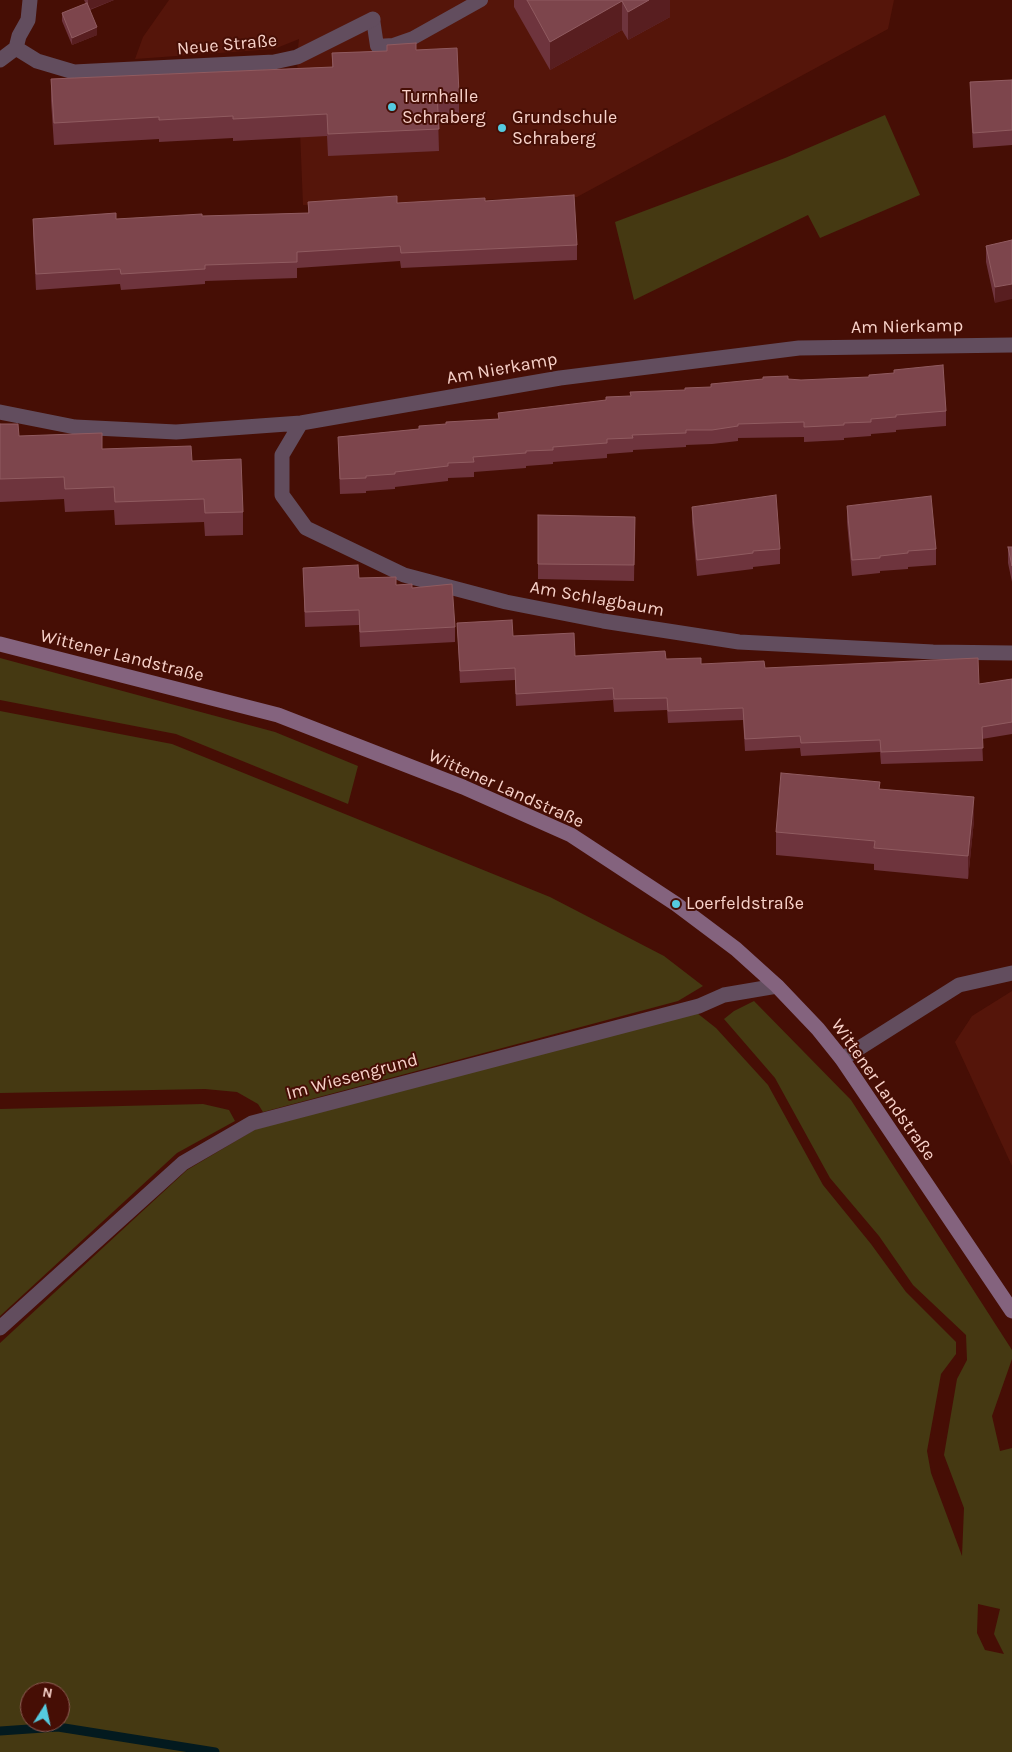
<!DOCTYPE html>
<meta charset="utf-8">
<style>
body{margin:0}
#map{position:relative;width:1012px;height:1752px;overflow:hidden;background:#460e05;font-family:Karla,sans-serif}
canvas{display:block}
.north{position:absolute;left:20px;top:1682px;width:50px;height:50px;box-sizing:border-box;background:#460e05;border:1px solid #8d5c54;border-radius:50%;rotate:10deg;font-size:14px;font-weight:700;line-height:20px;text-align:center;color:#f8d2ca}
.north::after{content:'';display:block;margin:auto;width:18px;height:22px;background:#55cae0;clip-path:polygon(50% 0,100% 100%,50% 72%,0 100%)}
</style>
<div id="map">
<canvas width="1012" height="1752"></canvas>
<div class="north">N</div>
</div>
<script>
const ctx = document.querySelector('canvas').getContext('2d');
ctx.lineJoin = 'round';
function paint(path, color) { ctx.fillStyle = color; ctx.fill(path, 'evenodd'); }
const poly = rows => new Path2D(rows.map(r => 'M' + r).join(''));
function trace(path, color, width, dash) { ctx.strokeStyle = color; ctx.lineWidth = width; ctx.lineCap = dash ? 'butt' : 'round'; ctx.setLineDash(dash || []); ctx.stroke(path); }
function drawText(font, color, halo, rows, align = 'center') {
  ctx.font = font + ' Karla,sans-serif'; ctx.lineWidth = 4; ctx.setLineDash([]); ctx.textBaseline = 'middle'; ctx.strokeStyle = halo; ctx.fillStyle = color; for (const [text, x, y, turn = 0] of rows) {
    ctx.save(); ctx.translate(x, y); ctx.rotate((+turn || 0) * Math.PI / 180); ctx.textAlign = isNaN(turn) ? turn : align; if (halo) ctx.strokeText(text, 0, 0); ctx.fillText(text, 0, 0); ctx.restore();
  }
}
const built = poly([
 [169,0,894,0,888,29,577,197,303,205,297,57,299,39,274,49,135,59,143,37],
 [1012,991,1012,1166,955,1042,972,1016]
]);
const green = poly([
 [885,115,920,195,820,238,808,215,634,300,615,222,785,158],
 [0,658,275,732,358,766,348,804,176,734,0,700],
 [0,711,172,744,550,897,664,956,703,986,678,1001,263,1112,258,1104,237,1092,205,1089,0,1093],
 [754,1001,851,1100,1012,1350,1012,1359,992,1416,1000,1451,1012,1448,1012,1752,0,1752,0,1343,187,1170,256,1129,697,1013,716,1028,768,1085,823,1185,871,1244,906,1292,956,1342,956,1354,941,1374,927,1451,931,1473,962,1556,964,1508,944,1455,957,1379,967,1360,966,1335,913,1285,879,1236,830,1178,775,1078,724,1019,734,1011],
 [978,1604,1000,1609,994,1634,1004,1654,985,1650,977,1633],
 [30,1692,60,1692,60,1722,30,1722],
 [203,1104,229,1110,235,1121,177,1153,0,1316,0,1109]
]);
const stream = poly([
 [0,1731,58,1727,215,1752]
]);
const service = poly([
 [373,19,377,46,393,45,413,38,481,0]
]);
const minor = poly([
 [16,48,37,61,74,72,274,62,297,57,373,19],
 [16,48,19,36,28,20,30,0],
 [0,60,16,48],
 [0,412,75,427,176,432,301,423,560,378,799,348,1012,345],
 [301,423,282,455,282,495,306,528,404,575,506,602,603,621,739,642,933,652,1012,653],
 [842,1059,959,985,1012,973],
 [0,1328,183,1163,252,1123,699,1006,724,995,777,986]
]);
const secondary = poly([
 [0,644,278,715,463,787,571,835,676,904,736,949,777,986,818,1029,842,1059,1012,1311]
]);
const wall = poly([
 [84,0,114,0,90,10,97,35,72,45,62,21,62,13,86,4],
 [514,0,670,0,670,17,628,40,622,30,550,70,514,7],
 [416,50,459,94,459,116,438,116,439,151,328,156,327,136,233,141,233,138,159,142,159,139,54,145,51,101,51,79,332,67,332,53],
 [1012,80,1012,145,973,148,970,97,970,82],
 [485,201,577,245,577,260,401,268,400,261,297,268,297,278,205,281,205,284,121,290,120,284,36,290,33,234,33,219,116,219,308,213,308,202,397,203],
 [1012,240,995,303,986,262,986,246],
 [788,379,946,411,946,426,896,430,896,432,871,434,871,436,844,438,844,440,804,442,804,437,738,438,738,441,712,444,686,445,686,447,633,450,633,452,607,454,607,458,553,462,553,464,526,466,526,468,474,472,474,477,448,478,448,481,395,487,395,489,366,491,366,493,340,494,338,437,419,429,446,424,498,419,630,396],
 [0,424,19,436,102,449,192,461,243,512,243,535,205,536,204,522,115,525,114,510,65,512,64,499,0,502],
 [847,506,936,549,936,565,908,567,908,569,880,571,880,573,852,576,847,522],
 [692,507,780,549,780,564,753,567,753,569,697,576,692,522],
 [538,515,635,517,634,581,538,579],
 [1008,547,1012,547,1012,582,1008,563],
 [303,568,412,588,455,627,455,642,360,647,359,625,305,627],
 [457,623,513,636,575,656,666,659,701,664,979,684,1012,679,1012,734,982,739,983,761,881,764,880,752,801,756,800,748,745,751,743,720,668,723,667,710,614,712,613,700,516,706,515,680,460,683],
 [880,789,974,820,968,879,874,870,874,864,776,855,776,832]
]);
const shadedWall = poly([
 [88,0,114,0,88,10],
 [649,0,670,0,670,17,628,40,628,12],
 [622,1,622,30,550,70,550,42],
 [97,27,97,35,72,45,72,38],
 [1012,284,1012,299,995,303,995,287],
 [974,797,974,820,968,879,968,856]
]);
const building = poly([
 [527,0,649,0,628,12,622,1,550,42,527,0],
 [87,3,97,27,72,38,62,13,87,3],
 [416,43,416,50,457,48,459,94,437,94,439,129,328,134,327,114,233,119,233,116,159,120,159,117,54,123,51,79,333,67,332,53,387,51,387,45,416,43],
 [1012,80,1012,130,973,133,970,82,1012,80],
 [574,195,577,245,401,253,400,246,297,252,297,262,205,265,205,269,121,274,120,269,36,274,33,219,116,213,116,219,202,214,202,216,309,213,308,202,397,196,397,203,485,198,485,201,574,195],
 [1012,240,1012,284,995,287,986,246,1012,240],
 [943,365,946,411,896,415,896,417,871,419,871,422,844,423,844,425,804,427,804,422,738,424,738,426,712,430,686,430,686,433,632,435,633,438,607,439,607,443,553,447,553,450,526,451,526,453,473,457,474,462,448,463,448,466,395,472,395,474,366,476,366,478,340,479,338,437,419,429,419,426,446,424,446,422,499,419,498,413,606,400,606,397,631,396,630,392,685,390,685,388,711,387,711,384,763,379,763,377,788,376,788,379,801,380,869,377,869,375,894,373,894,370,943,365],
 [0,424,18,424,19,436,102,433,102,449,191,446,192,461,241,459,243,512,205,513,204,499,115,502,114,487,65,489,64,477,0,479,0,424],
 [776,495,780,549,753,551,753,553,697,560,692,507,776,495],
 [931,496,936,549,908,551,908,553,880,556,880,558,852,560,847,506,931,496],
 [538,515,635,517,634,565,538,564,538,515],
 [1008,547,1012,547,1012,566,1008,547],
 [358,565,359,578,396,577,396,585,412,584,412,588,452,584,455,627,360,632,359,610,305,612,303,568,358,565],
 [512,620,513,636,574,633,575,656,665,651,666,659,701,658,701,664,764,661,765,668,978,658,979,684,1012,679,1012,722,982,727,983,748,881,752,880,740,801,743,800,736,745,739,743,708,668,711,667,698,614,699,613,688,516,694,515,668,460,671,457,623,512,620],
 [781,773,880,782,879,789,974,797,968,856,874,848,875,841,776,832,781,773]
]);
const markers = [
 [392,107,5,"#55cae0"],
 [502,128,5,"#55cae0"],
 [676,904,5,"#55cae0"]
];
const streetNames = [
 ["Neue Straße",227,45,-5],
 ["Am Nierkamp",907,327,-1],
 ["Am Nierkamp",502,369,-10],
 ["Am Schlagbaum",597,599,10],
 ["Wittener Landstraße",122,656,14],
 ["Wittener Landstraße",506,789,24],
 ["Im Wiesengrund",352,1077,-15],
 ["Wittener Landstraße",883,1090,55]
];
const poiNames = [
 ["Turnhalle",402,97],
 ["Schraberg",402,118],
 ["Grundschule",512,118],
 ["Schraberg",512,139],
 ["Loerfeldstraße",686,904]
];
paint(built, '#55150a');
paint(green, '#453912');
trace(stream, '#031a1f', 9);
trace(service, '#624d5e', 14);
trace(minor, '#624d5e', 15);
trace(secondary, '#84637e', 15);
paint(wall, '#6e343d');
paint(shadedWall, '#581e20');
paint(building, '#7d454c');
trace(building, '#905b60', 1);
for (const [x, y, r, color] of markers) { const dot = new Path2D(); dot.arc(x, y, r, 0, 2 * Math.PI); ctx.fillStyle = color; ctx.fill(dot); trace(dot, '#460e05', 2); }
drawText('18px', '#f8d2ca', '#460e05', streetNames);
drawText('18px', '#f8d2ca', '#460e05', poiNames, 'left');
</script>
